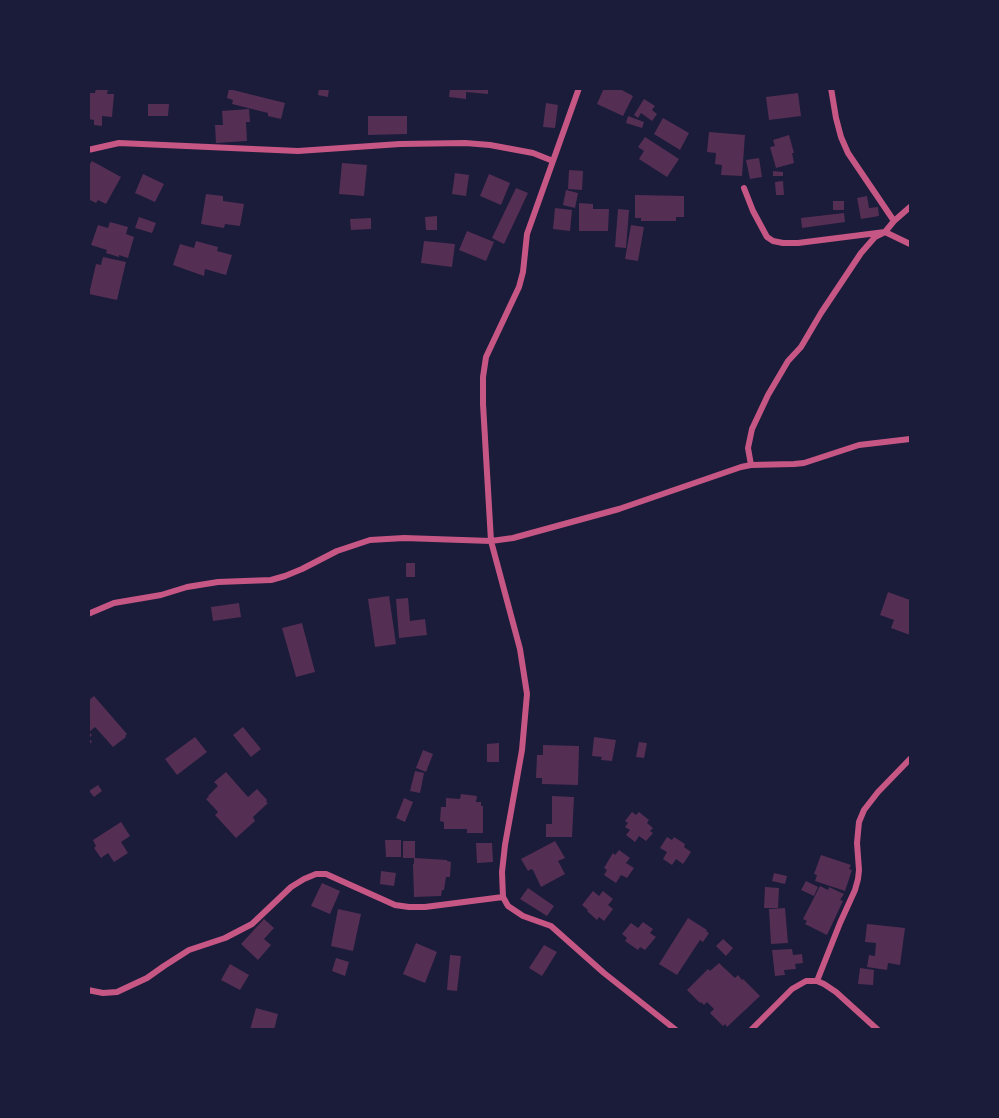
<!DOCTYPE html>
<style>
body{margin:0}
#map{position:relative;width:999px;height:1118px;overflow:hidden;background:#1b1b3a;font-family:"Fira Sans Condensed",sans-serif}
canvas{display:block}
.frame{position:absolute;inset:0;border:90px solid #1b1b3a;pointer-events:none}
</style>
<div id="map">
<canvas width="999" height="1118"></canvas>
<div class="frame"></div>
</div>
<script>
const ctx = document.querySelector('canvas').getContext('2d');
ctx.lineJoin = 'round';
function paint(path, color) { ctx.fillStyle = color; ctx.fill(path, 'evenodd'); }
const poly = rows => new Path2D(rows.map(r => 'M' + r).join(''));
function trace(path, color, width, dash) { ctx.strokeStyle = color; ctx.lineWidth = width; ctx.lineCap = dash ? 'butt' : 'round'; ctx.setLineDash(dash || []); ctx.stroke(path); }
const building = poly([
 [96,88,108,89,107,94,114,94,112,117,102,116,102,126,94,125,94,120,88,119,88,93,95,93],
 [319,88,329,88,328,97,318,95],
 [450,88,488,88,488,94,466,92,466,99,449,97],
 [604,88,618,88,633,96,623,116,597,104],
 [229,89,285,103,281,119,268,116,268,113,232,104,233,100,227,98],
 [798,93,801,116,769,120,766,97],
 [644,99,655,106,652,110,657,114,652,121,641,113,638,118,634,115],
 [546,103,558,105,555,128,543,127],
 [148,104,169,104,168,116,148,116],
 [249,109,250,122,246,122,247,141,216,143,215,125,223,125,222,111],
 [368,116,407,116,407,134,368,135],
 [628,116,644,122,642,128,626,123],
 [663,118,689,133,680,150,654,134],
 [709,132,745,135,742,176,721,175,722,165,715,164,716,153,707,152],
 [789,135,794,153,792,153,794,163,776,168,770,147,775,146,773,140],
 [645,137,679,159,667,177,639,159,644,151,638,147],
 [759,158,762,177,750,179,746,160],
 [92,161,121,177,106,204,98,200,96,203,88,199,88,167],
 [342,163,367,165,364,196,339,194],
 [569,170,583,171,582,190,568,189],
 [773,171,783,172,783,176,773,176],
 [455,173,469,175,466,196,452,194],
 [143,174,164,184,155,202,135,193],
 [489,174,510,183,501,205,480,196],
 [783,181,784,195,776,195,775,182],
 [516,188,528,193,504,244,492,238],
 [566,190,578,193,575,208,563,205],
 [206,194,223,196,223,201,244,204,240,226,225,224,224,228,201,224],
 [635,195,684,196,684,217,676,217,676,221,641,221,641,218,635,218],
 [867,196,869,208,878,207,879,216,861,219,857,198],
 [833,201,844,201,844,210,833,210],
 [579,203,593,204,593,209,609,209,608,231,579,231],
 [555,208,572,210,570,231,553,229],
 [618,209,629,210,626,248,615,247],
 [844,213,845,222,802,228,801,218],
 [437,216,437,230,426,230,425,217],
 [139,217,156,223,152,233,135,228],
 [371,218,371,229,351,230,350,219],
 [110,222,128,227,126,234,134,237,128,258,119,255,119,257,106,253,107,250,91,245,98,225,108,228],
 [631,225,644,227,638,261,625,259],
 [467,231,494,242,486,261,459,250],
 [196,241,218,247,217,251,232,255,226,275,205,269,204,276,173,265,180,244,194,248],
 [424,241,455,244,452,267,421,263],
 [103,257,126,262,117,300,89,294,96,264,101,265],
 [406,563,415,563,415,577,406,577],
 [888,592,910,600,910,608,909,613,910,614,910,635,891,628,894,620,880,615],
 [389,596,396,644,375,647,368,599],
 [408,598,410,621,425,619,427,635,399,638,396,599],
 [239,603,241,617,213,621,211,607],
 [302,623,315,672,296,677,282,628],
 [94,696,127,734,125,736,126,737,113,747,95,727,89,732,92,735,89,738,92,742,88,745,88,701],
 [243,727,261,749,251,757,233,735],
 [195,737,207,752,177,775,165,759],
 [594,737,616,740,612,761,601,760,602,757,592,756],
 [639,742,647,743,644,758,636,757],
 [499,743,499,762,487,762,487,744],
 [543,745,579,746,578,785,542,784,542,778,536,778,537,755,543,755],
 [423,750,433,754,426,772,416,768],
 [415,771,424,773,420,793,410,791],
 [226,772,248,797,257,789,267,800,266,802,268,803,253,817,255,821,236,838,215,815,218,812,206,799,209,797,208,796,218,786,214,782],
 [98,785,102,791,94,797,89,791],
 [461,794,477,796,476,802,481,802,481,806,483,806,483,833,467,833,467,829,444,829,444,822,440,821,441,807,446,807,446,798,460,799],
 [552,796,574,797,572,837,546,837,546,824,552,824],
 [404,798,413,802,405,822,396,818],
 [632,812,636,815,639,812,649,820,647,823,653,828,650,831,653,833,646,841,639,836,635,842,626,835,630,830,625,827,628,823,625,821],
 [121,822,130,836,121,842,128,853,114,862,108,853,101,858,94,848,96,846,93,840],
 [667,837,672,840,674,837,685,844,684,847,691,852,683,864,676,859,672,865,663,859,667,852,660,848],
 [385,840,401,840,401,857,386,857],
 [403,841,415,841,415,858,447,860,447,861,451,862,450,877,446,877,444,890,442,890,441,896,414,897,413,864,414,864,414,858,403,858],
 [555,841,565,858,558,861,565,874,541,887,533,870,531,869,528,871,521,859],
 [476,843,492,843,493,862,477,863],
 [619,850,630,858,626,863,634,868,627,878,621,875,616,883,604,875,607,870,604,868,613,853,615,855],
 [821,855,851,865,849,869,852,870,845,891,815,881,817,875,814,874],
 [381,871,396,873,394,886,380,884],
 [774,873,787,876,785,884,772,881],
 [806,881,818,887,814,896,801,890],
 [322,883,340,891,330,914,311,906],
 [820,886,828,890,829,887,844,894,840,900,843,901,827,935,805,924,807,921,803,919],
 [765,887,779,888,778,908,764,908],
 [528,888,554,906,547,916,520,899],
 [593,891,599,896,603,891,613,899,608,905,613,909,604,921,599,917,597,920,587,911,588,910,582,905],
 [785,908,788,943,771,944,769,909],
 [338,909,361,914,353,951,331,946],
 [688,918,707,930,706,931,709,933,703,942,700,940,677,975,659,964],
 [264,919,274,928,264,939,271,945,258,960,241,944],
 [643,922,653,929,650,933,656,937,645,950,640,947,638,950,625,941,627,938,622,934,631,923,638,928],
 [867,924,905,928,900,965,888,963,887,970,867,967,869,955,875,956,876,943,865,942],
 [723,939,733,948,726,956,716,946],
 [416,943,437,952,425,983,403,974],
 [544,945,557,952,542,976,529,968],
 [792,949,793,955,802,954,803,963,795,964,796,969,784,970,785,975,775,976,772,950],
 [450,955,461,956,457,991,447,990],
 [336,958,349,962,345,976,332,971],
 [719,963,735,978,738,975,742,980,743,979,760,996,727,1027,725,1024,723,1026,710,1013,714,1009,707,1002,704,1005,701,1002,700,1003,687,990,708,969,710,971],
 [230,964,249,975,240,990,221,980],
 [860,968,874,970,873,985,858,984],
 [256,1008,278,1014,274,1030,250,1030]
]);
const minor = poly([
 [579,88,527,234,523,272,519,287,486,357,483,377,483,404,491,541,520,649,527,694,522,750,505,845,502,872,503,897,508,906,523,916,551,926,604,973,676,1030],
 [831,88,836,118,841,137,848,153,894,221],
 [88,150,119,143,298,151,400,144,465,143,490,145,533,153,553,161],
 [744,188,753,211,767,237,773,241,783,243,798,243,885,232,910,244],
 [751,465,748,448,752,429,768,395,788,361,801,347,821,313,861,253,875,237,885,232,894,221,910,207],
 [88,614,114,603,161,595,187,587,218,582,271,580,285,576,302,569,337,551,370,540,404,538,491,541,513,538,619,509,741,467,751,465,794,464,804,463,859,445,910,439],
 [817,981,840,923,855,890,858,879,859,870,857,843,859,822,864,810,878,792,910,759],
 [88,990,103,993,117,992,147,978,164,966,189,950,225,938,252,924,291,887,304,879,316,874,326,874,395,905,409,907,425,907,503,897],
 [751,1030,792,989,806,981,817,981,824,984,836,992,878,1030]
]);
paint(building, '#542f53');
trace(minor, '#c65784', 6);
</script>
